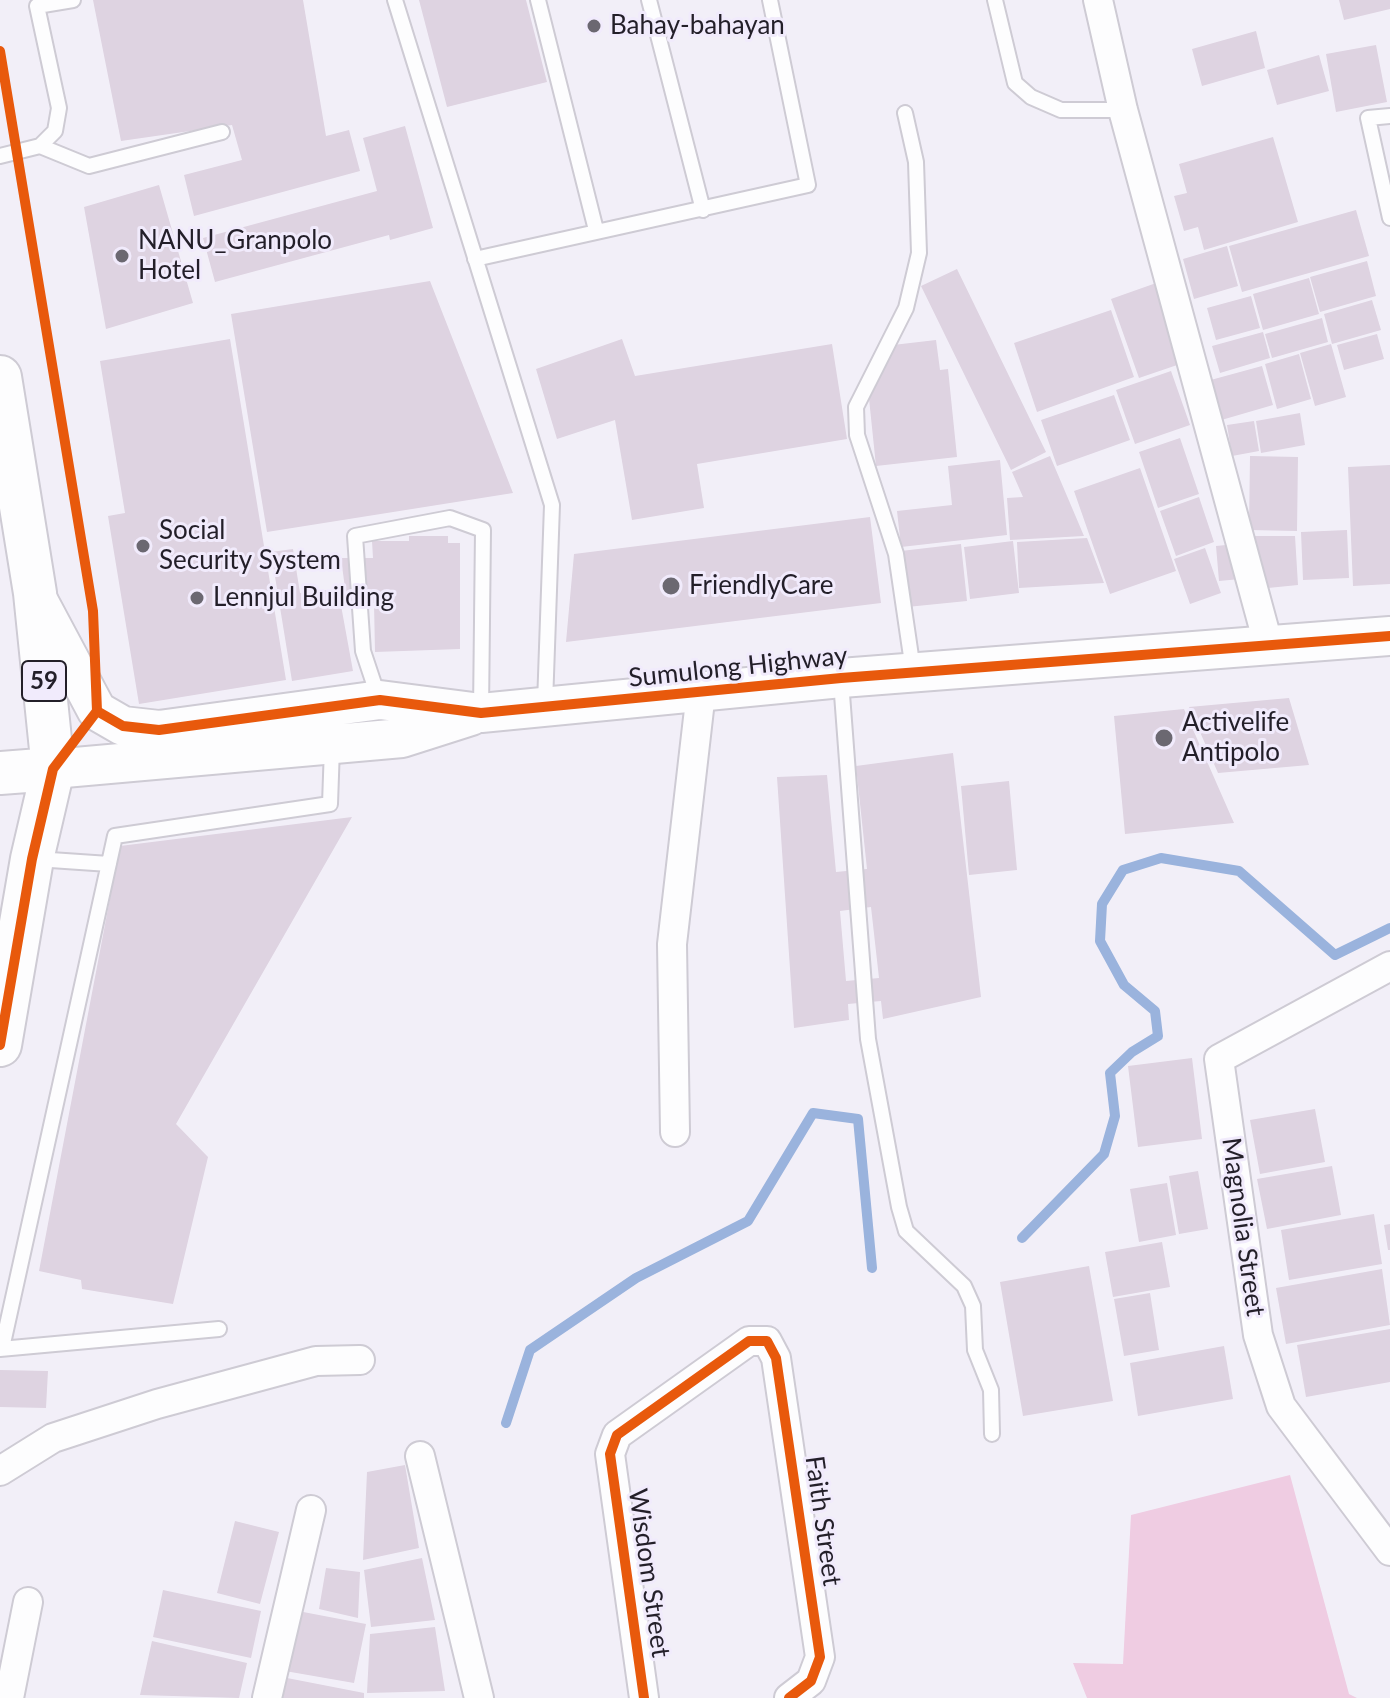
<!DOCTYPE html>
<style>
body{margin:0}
canvas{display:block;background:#f2eff8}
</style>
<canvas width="1390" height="1698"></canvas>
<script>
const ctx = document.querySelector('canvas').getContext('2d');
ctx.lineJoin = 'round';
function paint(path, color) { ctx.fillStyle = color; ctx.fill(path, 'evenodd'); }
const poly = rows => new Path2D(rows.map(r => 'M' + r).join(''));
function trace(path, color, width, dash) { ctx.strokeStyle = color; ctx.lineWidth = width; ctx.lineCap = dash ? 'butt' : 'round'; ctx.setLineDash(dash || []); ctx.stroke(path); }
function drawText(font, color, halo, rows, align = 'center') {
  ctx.font = font + ' Lato,sans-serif'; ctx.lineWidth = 6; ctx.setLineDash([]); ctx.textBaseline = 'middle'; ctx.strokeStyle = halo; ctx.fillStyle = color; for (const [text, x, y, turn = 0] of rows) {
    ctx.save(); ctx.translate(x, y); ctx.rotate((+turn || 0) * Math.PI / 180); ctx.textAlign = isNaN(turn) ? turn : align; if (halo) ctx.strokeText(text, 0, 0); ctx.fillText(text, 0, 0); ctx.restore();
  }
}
const green = poly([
 [1290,1475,1349,1694,1357,1698,1087,1698,1073,1663,1123,1664,1131,1515]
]);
const stream = poly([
 [1022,1238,1104,1154,1115,1116,1110,1073,1132,1052,1158,1036,1155,1011,1124,985,1100,941,1102,904,1123,870,1161,858,1239,871,1335,955,1390,928],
 [506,1423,530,1350,636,1278,748,1221,813,1113,858,1119,872,1268]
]);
const building = poly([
 [93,0,303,0,326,136,349,130,360,171,194,216,184,175,242,160,232,125,121,141],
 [419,0,526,0,547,82,447,107],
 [1339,0,1390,0,1390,9,1344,20],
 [1256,31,1265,68,1202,86,1192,49],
 [1376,45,1387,102,1336,112,1326,54],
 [1319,55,1329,91,1277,105,1267,70],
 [405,126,433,228,390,240,389,235,215,282,203,238,377,191,363,138],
 [1273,137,1298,222,1204,250,1198,227,1184,231,1174,196,1187,193,1179,164],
 [159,185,193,303,106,329,84,207],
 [1356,210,1369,256,1242,292,1229,246],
 [1227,246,1238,286,1194,299,1183,259],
 [1367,261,1376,296,1320,312,1310,277],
 [957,269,1046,452,1011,470,921,286],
 [1309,278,1319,314,1263,330,1253,294],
 [430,281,513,493,267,532,231,314],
 [1159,282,1186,362,1139,378,1111,299],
 [1251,296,1260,328,1216,340,1207,308],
 [1372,300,1381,330,1332,344,1324,314],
 [1111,310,1134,377,1037,412,1014,343],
 [1322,318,1328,342,1272,358,1265,334],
 [1263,332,1270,358,1220,373,1212,346],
 [1377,334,1384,359,1344,370,1337,345],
 [230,339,286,680,139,704,108,516,125,513,100,361],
 [622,339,635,376,832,344,847,439,697,464,704,508,632,520,615,420,557,439,536,369],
 [936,340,940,370,948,369,957,457,876,466,868,389,893,345],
 [1331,344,1346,397,1315,406,1300,353],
 [1299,354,1311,399,1277,409,1265,364],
 [1262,366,1273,405,1218,421,1207,381],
 [1171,371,1190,425,1135,444,1116,390],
 [1114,395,1130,440,1057,466,1041,420],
 [1300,413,1305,445,1261,453,1256,421],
 [1254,421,1259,451,1232,456,1227,425],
 [1180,438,1199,494,1158,508,1139,452],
 [1050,456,1084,536,1010,540,1007,498,1023,497,1012,472],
 [1250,456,1298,457,1297,531,1249,530],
 [1000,460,1007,535,901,547,897,511,952,505,948,466],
 [1390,465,1390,584,1353,586,1348,467],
 [1140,468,1176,571,1110,594,1074,491],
 [1199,497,1214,542,1176,556,1160,511],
 [870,517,881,603,566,642,574,554],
 [1347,530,1349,578,1303,580,1301,532],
 [409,536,448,536,448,543,460,543,460,649,375,652,374,603,347,603,341,558,373,558,372,541,409,541],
 [1252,536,1295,536,1298,585,1268,588],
 [1087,538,1104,583,1019,588,1017,542],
 [1013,541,1019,593,970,599,964,547],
 [961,544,967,601,907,607,901,551],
 [1236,544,1240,579,1219,581,1216,546],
 [1205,548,1221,593,1190,604,1174,559],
 [293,549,300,593,338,589,353,671,292,681,271,552],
 [1289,698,1309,765,1218,773,1189,707],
 [1184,709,1234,823,1125,834,1114,716],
 [953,753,981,997,883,1019,881,1001,848,1004,849,1020,794,1028,777,777,827,775,836,872,867,869,856,766],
 [871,907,879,978,846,981,840,911],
 [1009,781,1017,870,969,875,961,786],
 [352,817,176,1124,208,1157,173,1304,82,1289,81,1280,39,1271,120,846],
 [1192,1058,1202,1139,1138,1147,1128,1066],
 [1315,1109,1325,1162,1260,1174,1250,1120],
 [1332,1166,1341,1215,1267,1229,1257,1179],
 [1198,1171,1208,1229,1179,1234,1169,1176],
 [1167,1183,1176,1235,1139,1242,1130,1189],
 [1374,1214,1382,1264,1289,1280,1281,1230],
 [1390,1224,1390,1250,1388,1250,1384,1225],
 [1162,1242,1170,1287,1113,1297,1105,1252],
 [1089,1266,1113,1401,1023,1416,1000,1282],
 [1382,1269,1390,1325,1286,1344,1276,1288],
 [1150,1293,1159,1350,1124,1356,1114,1299],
 [1390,1329,1390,1382,1306,1397,1297,1345],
 [1224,1346,1233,1399,1138,1416,1130,1363],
 [0,1370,48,1371,46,1408,0,1407],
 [405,1465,419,1548,363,1560,367,1472],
 [235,1521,279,1532,260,1604,217,1593],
 [422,1558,435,1620,371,1627,364,1570],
 [326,1568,360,1572,358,1618,319,1609],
 [163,1590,261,1611,251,1658,153,1637],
 [298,1611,366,1624,354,1683,285,1671],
 [435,1627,445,1691,367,1693,370,1634],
 [152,1641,247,1663,239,1698,140,1695],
 [287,1678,364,1693,364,1698,283,1698]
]);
const service = poly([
 [395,0,552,505,545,704],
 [538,0,596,230],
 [649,0,703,210],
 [995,0,1015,83,1031,97,1061,110,1123,110],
 [905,113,916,162,919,253,906,308,856,407,857,435,896,554,913,670],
 [1390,116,1368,118,1390,218],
 [40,146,89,166,222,132],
 [0,156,40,146,55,131,59,108,37,6,73,0],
 [475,259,808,185,770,0],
 [841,681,868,1039,899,1207,906,1231,964,1286,973,1306,975,1350,991,1390,992,1434],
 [379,699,363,651,355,536,450,518,483,530,481,711],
 [36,859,109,864],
 [2,1348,115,836,330,804,332,747],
 [0,1349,219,1329]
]);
const minor = poly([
 [1098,0,1123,110,1269,647],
 [1390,966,1219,1059,1258,1335,1281,1406,1390,1551],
 [675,1132,672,944,701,692],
 [420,1456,479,1698],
 [0,1471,53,1438,157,1404,316,1361,360,1360],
 [9,1698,28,1602],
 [267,1698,311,1510],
 [644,1698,610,1454,617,1435,749,1341,767,1341,776,1358,820,1657,811,1681,789,1698]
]);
const secondary = poly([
 [40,604,97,711,123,726,159,730,380,700,481,713,841,678,1390,636],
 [53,769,402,738,471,716]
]);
const primary = poly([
 [0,377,35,593,53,769,32,859,0,1045],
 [0,773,53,769]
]);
const cycleway = poly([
 [0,51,93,611,97,711,53,769,32,859,0,1045],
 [97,711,123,726,159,730,380,700,481,713,841,678,1390,636],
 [644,1698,610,1454,617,1435,749,1341,767,1341,776,1358,820,1657,811,1681,789,1698]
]);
const markers = [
 [594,26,8,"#6b6871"],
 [122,256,8,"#6b6871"],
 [143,546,8,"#6b6871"],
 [671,586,10,"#6b6871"],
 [197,598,8,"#6b6871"],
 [1164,738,10,"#6b6871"]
];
const shields = [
 [44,681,44]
];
const shieldNames = [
 ["59",44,681]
];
const poiNames = [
 ["Bahay-bahayan",610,26],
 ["NANU_Granpolo",138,241],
 ["Hotel",138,271],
 ["Social",159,531],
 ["Security System",159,561],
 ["FriendlyCare",689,586],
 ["Lennjul Building",213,598],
 ["Activelife",1182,723],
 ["Antipolo",1182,753]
];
const streetNames = [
 ["Sumulong Highway",738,667,-6],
 ["Magnolia Street",1243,1227,82],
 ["Faith Street",823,1521,82],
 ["Wisdom Street",649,1573,82]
];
paint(green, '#efcce2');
trace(stream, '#9ab3dd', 10);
paint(building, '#ded3e1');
trace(service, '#cecbd4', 18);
trace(minor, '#cecbd4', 32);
trace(secondary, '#cecbd4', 42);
trace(primary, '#cecbd4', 46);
trace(service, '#fdfdfe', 14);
trace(minor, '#fdfdfe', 28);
trace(secondary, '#fdfdfe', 38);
trace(primary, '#fdfdfe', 42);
trace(cycleway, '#e8590c', 10);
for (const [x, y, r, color] of markers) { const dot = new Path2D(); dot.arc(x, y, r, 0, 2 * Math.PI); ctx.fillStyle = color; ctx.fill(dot); trace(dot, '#f1ebfc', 3); }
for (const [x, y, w] of shields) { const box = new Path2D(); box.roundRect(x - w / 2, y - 20, w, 40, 6); ctx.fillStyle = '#f1ebfc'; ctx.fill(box); trace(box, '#231f29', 2); }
drawText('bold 24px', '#231f29', null, shieldNames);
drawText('26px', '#231f29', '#f1ebfc', poiNames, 'left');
drawText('26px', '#231f29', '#f1ebfc', streetNames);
</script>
